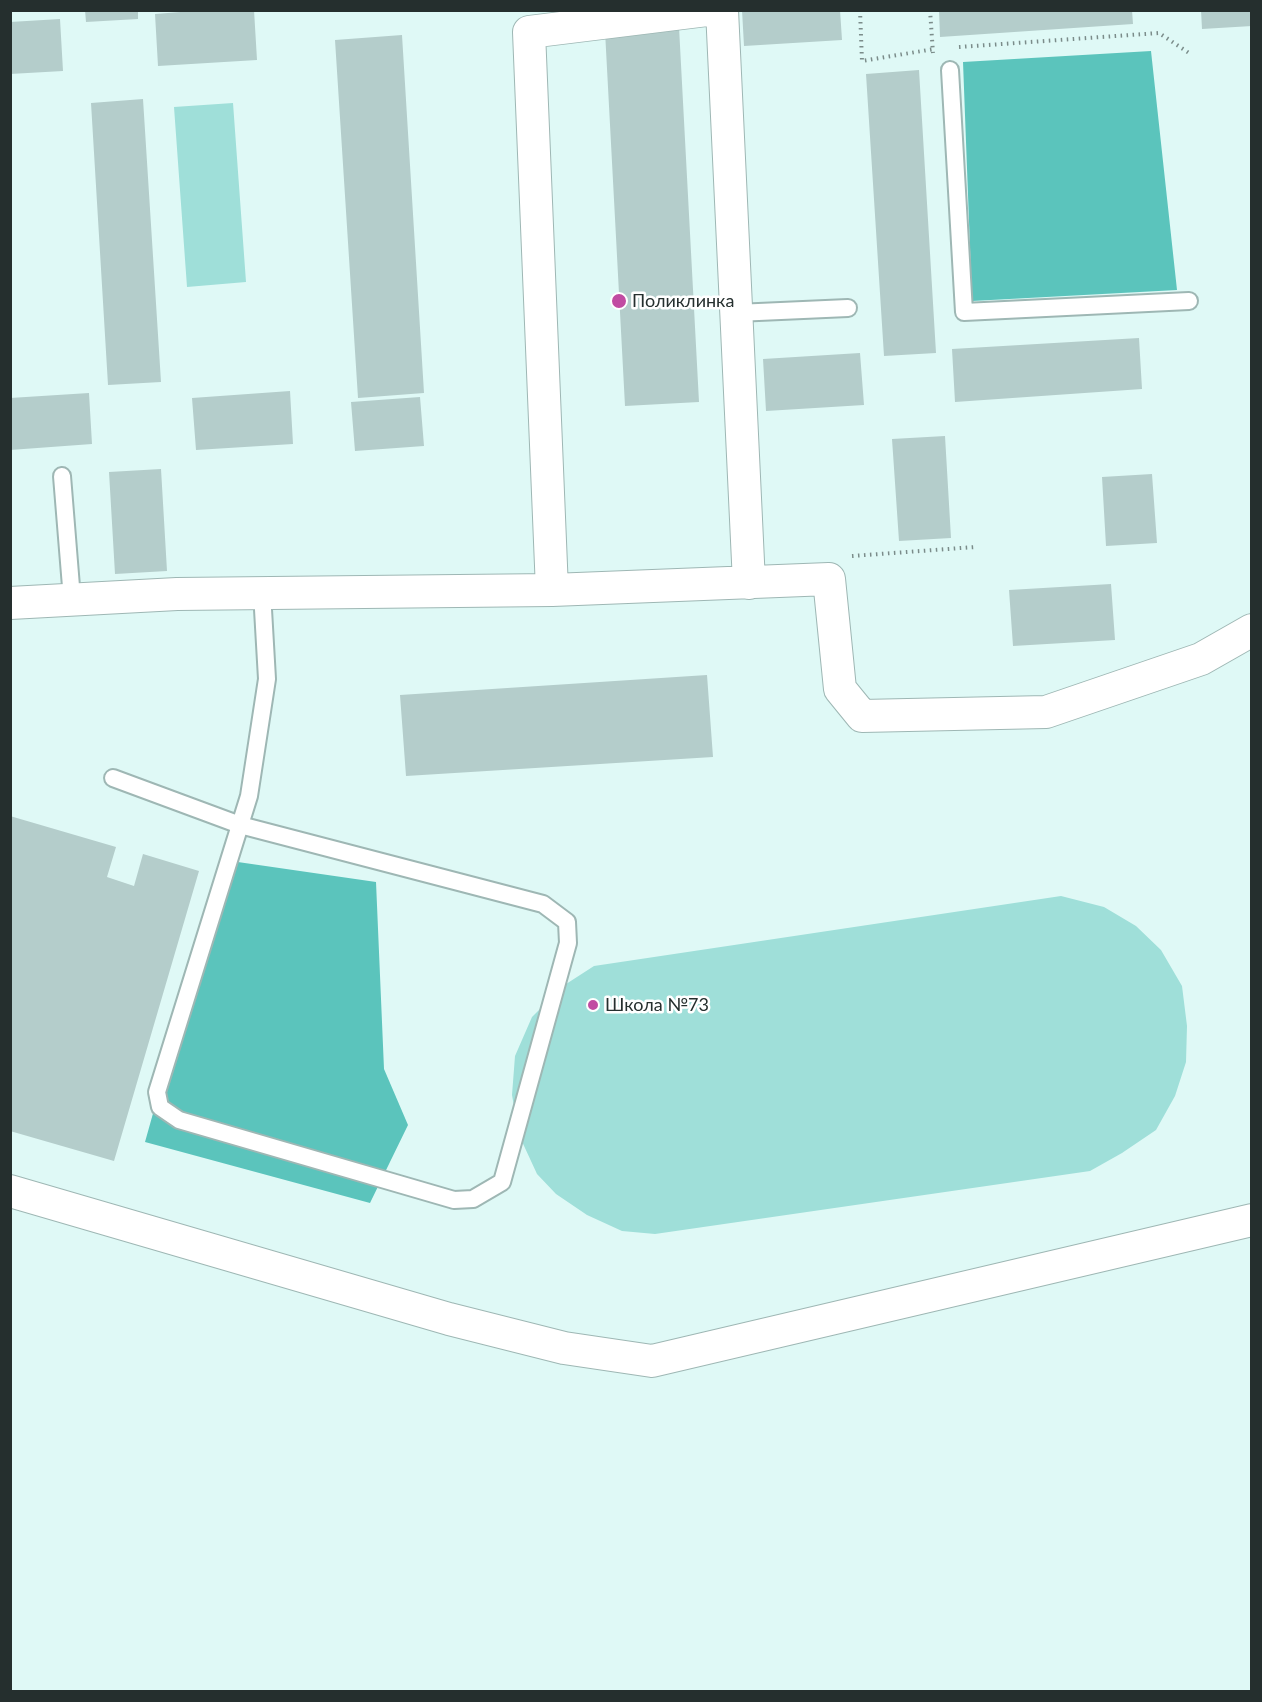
<!DOCTYPE html>
<meta charset="utf-8">
<style>
body{margin:0}
#map{position:relative;width:1262px;height:1702px;overflow:hidden;background:#dff9f6;font-family:Lato,sans-serif}
canvas{display:block}
.frame{position:absolute;inset:0;border:12px solid #252f2e;pointer-events:none}
</style>
<div id="map">
<canvas width="1262" height="1702"></canvas>
<div class="frame"></div>
</div>
<script>
const ctx = document.querySelector('canvas').getContext('2d');
ctx.lineJoin = 'round';
function paint(path, color) { ctx.fillStyle = color; ctx.fill(path, 'evenodd'); }
const poly = rows => new Path2D(rows.map(r => 'M' + r).join(''));
function trace(path, color, width, dash) { ctx.strokeStyle = color; ctx.lineWidth = width; ctx.lineCap = dash ? 'butt' : 'round'; ctx.setLineDash(dash || []); ctx.stroke(path); }
function drawText(font, color, halo, rows, align = 'center') {
  ctx.font = font + ' Lato,sans-serif'; ctx.lineWidth = 5; ctx.setLineDash([]); ctx.textBaseline = 'middle'; ctx.strokeStyle = halo; ctx.fillStyle = color; for (const [text, x, y, turn = 0] of rows) {
    ctx.save(); ctx.translate(x, y); ctx.rotate((+turn || 0) * Math.PI / 180); ctx.textAlign = isNaN(turn) ? turn : align; if (halo) ctx.strokeText(text, 0, 0); ctx.fillText(text, 0, 0); ctx.restore();
  }
}
const green = poly([
 [233,103,246,282,187,287,174,107],
 [1061,896,1104,907,1136,926,1161,950,1182,986,1187,1026,1186,1062,1175,1096,1156,1130,1122,1153,1090,1171,655,1234,622,1231,587,1215,556,1194,537,1174,519,1135,512,1095,515,1056,532,1017,563,986,594,966]
]);
const forest = poly([
 [1151,51,1177,290,972,301,963,62],
 [224,860,376,882,384,1069,408,1125,370,1203,145,1142]
]);
const building = poly([
 [85,10,138,10,138,19,86,22],
 [206,10,254,10,257,60,158,66,155,14],
 [742,10,840,10,842,40,744,46],
 [939,10,1132,10,1133,24,940,37],
 [1201,10,1252,10,1252,26,1202,29],
 [60,19,63,71,10,74,10,22],
 [679,27,699,402,625,406,605,31],
 [402,35,424,393,358,398,335,40],
 [919,70,936,353,884,356,866,74],
 [143,99,161,382,108,385,91,103],
 [1139,338,1142,389,955,402,952,349],
 [860,353,864,405,766,411,763,359],
 [290,391,293,444,196,450,192,398],
 [89,393,92,444,10,450,10,398],
 [420,397,424,446,355,451,351,402],
 [945,436,951,538,899,541,892,439],
 [161,469,167,571,115,574,109,472],
 [1152,474,1157,543,1106,546,1102,477],
 [1111,584,1115,640,1013,646,1009,590],
 [707,675,713,757,406,776,400,695],
 [10,816,116,847,107,877,134,886,143,854,199,871,114,1161,10,1131]
]);
const path = poly([
 [860,10,862,61,934,49],
 [930,10,933,53],
 [959,47,1159,33,1189,53],
 [852,556,975,547]
]);
const service = poly([
 [950,70,964,312,1189,301],
 [736,313,848,308],
 [62,476,72,599],
 [113,778,240,825,543,904,567,922,568,943,502,1182,473,1199,454,1200,179,1120,160,1107,157,1092,240,825,249,796,267,679,262,592]
]);
const minor = poly([
 [722,10,749,583],
 [552,590,529,32,707,10],
 [10,603,177,594,552,590,829,579,840,689,862,716,1046,712,1201,659,1252,630],
 [10,1191,449,1319,564,1348,652,1361,1252,1220]
]);
const markers = [
 [619,301,8,"#c14ba2"],
 [593,1005,6,"#c14ba2"]
];
const poiNames = [
 ["Поликлинка",632,301],
 ["Школа №73",605,1005]
];
paint(green, '#9fdfd9');
paint(forest, '#5bc4bc');
paint(building, '#b4cdcb');
trace(service, '#9eb7b4', 20);
trace(minor, '#9eb7b4', 34);
trace(path, '#7b8c8a', 4, [1.5, 4.5]);
trace(service, '#fff', 16);
trace(minor, '#fff', 32);
for (const [x, y, r, color] of markers) { const dot = new Path2D(); dot.arc(x, y, r, 0, 2 * Math.PI); ctx.fillStyle = color; ctx.fill(dot); trace(dot, '#fff', 2); }
drawText('18px', '#252f2e', '#fff', poiNames, 'left');
</script>
